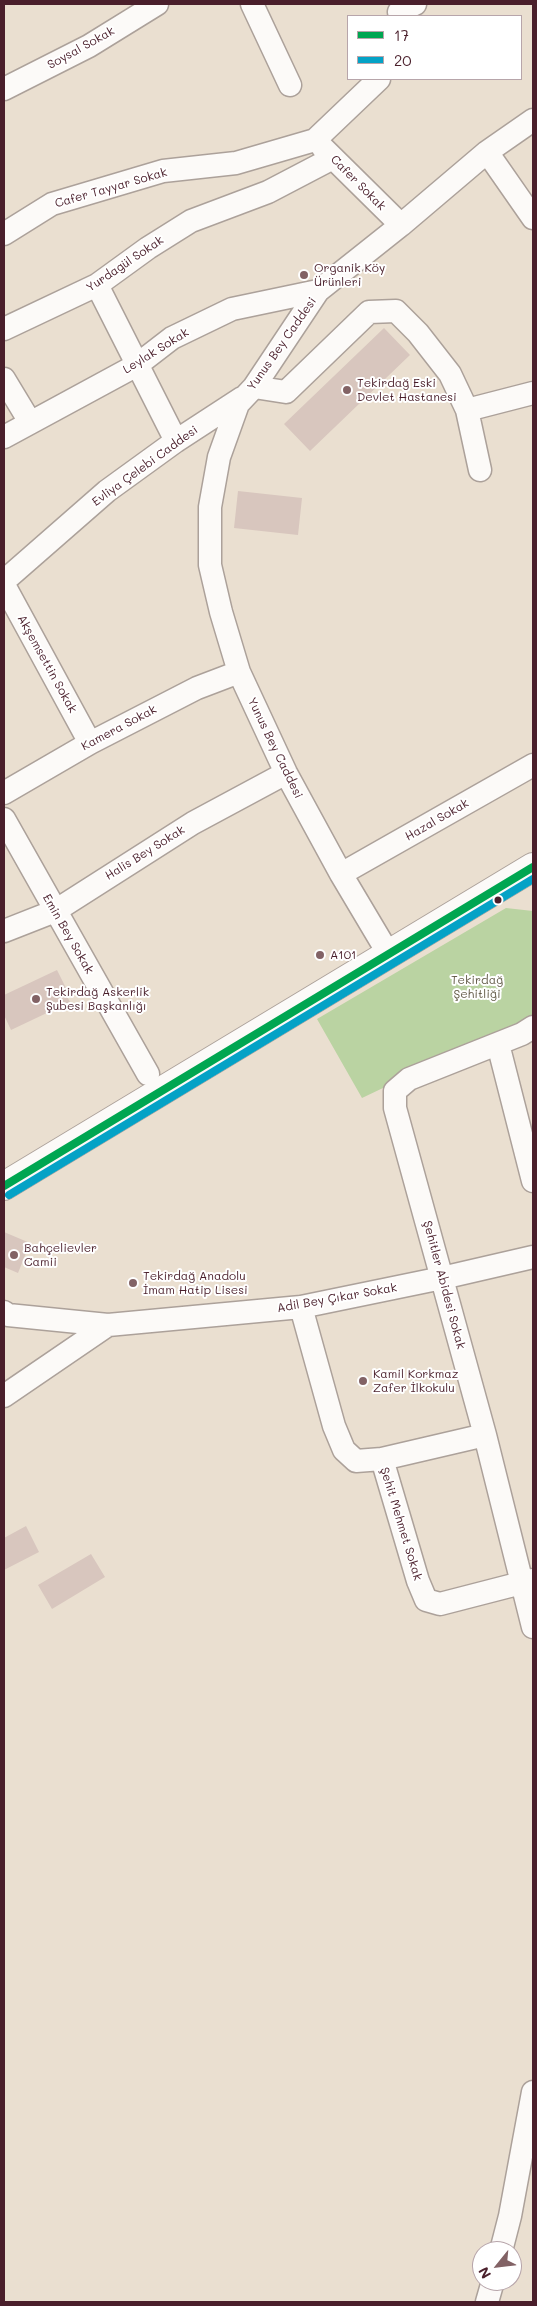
<!DOCTYPE html>
<meta charset="utf-8">
<style>
body{margin:0}
#map{position:relative;width:537px;height:2306px;overflow:hidden;background:#eadfd0;font-family:Mali,sans-serif}
canvas{display:block}
.frame{position:absolute;inset:0;border:5px solid #4a1f2b;pointer-events:none}
.legend{position:absolute;left:347px;top:15px;width:175px;height:65px;box-sizing:border-box;background:#fff;border:1px solid #b7a5aa;margin:0;padding:6px 9px;list-style:none;font-size:15px;color:#4a1f2b}
.legend li{display:flex;align-items:center;gap:10px;height:25px}
.legend b{width:25px;border:1px solid #b7a5aa}
.north{position:absolute;left:472px;top:2241px;width:50px;height:50px;box-sizing:border-box;background:#fff;border:1px solid #b7a5aa;border-radius:50%;rotate:241deg;font-size:14px;font-weight:700;line-height:20px;text-align:center;color:#4a1f2b}
.north::after{content:'';display:block;margin:auto;width:18px;height:22px;background:#826265;clip-path:polygon(50% 0,100% 100%,50% 72%,0 100%)}
</style>
<div id="map">
<canvas width="537" height="2306"></canvas>
<div class="frame"></div>
<ul class="legend">
<li><b style="height:6px;background:#00a651"></b>17</li>
<li><b style="height:6px;background:#04a2c6"></b>20</li>
</ul>
<div class="north">N</div>
</div>
<script>
const ctx = document.querySelector('canvas').getContext('2d');
ctx.lineJoin = 'round';
function paint(path, color) { ctx.fillStyle = color; ctx.fill(path, 'evenodd'); }
const poly = rows => new Path2D(rows.map(r => 'M' + r).join(''));
function trace(path, color, width, dash) { ctx.strokeStyle = color; ctx.lineWidth = width; ctx.lineCap = dash ? 'butt' : 'round'; ctx.setLineDash(dash || []); ctx.stroke(path); }
function drawText(font, color, halo, rows, align = 'center') {
  ctx.font = font + ' Mali,sans-serif'; ctx.lineWidth = 4; ctx.setLineDash([]); ctx.textBaseline = 'middle'; ctx.strokeStyle = halo; ctx.fillStyle = color; for (const [text, x, y, turn = 0] of rows) {
    ctx.save(); ctx.translate(x, y); ctx.rotate((+turn || 0) * Math.PI / 180); ctx.textAlign = isNaN(turn) ? turn : align; if (halo) ctx.strokeText(text, 0, 0); ctx.fillText(text, 0, 0); ctx.restore();
  }
}
const green = poly([
 [506,908,533,911,533,1021,450,1056,362,1098,317,1019]
]);
const building = poly([
 [384,328,410,355,310,451,284,424],
 [238,491,302,498,298,535,234,528],
 [57,970,68,992,65,993,70,1002,11,1030,4,1015,4,995],
 [4,1232,30,1243,18,1273,4,1267],
 [26,1526,39,1552,4,1570,4,1538],
 [91,1554,105,1577,52,1609,38,1585]
]);
const minor = poly([
 [252,4,290,85],
 [401,16,399,12,415,4],
 [4,89,89,46,157,4],
 [323,148,401,225],
 [487,152,533,218],
 [4,234,52,204,163,171,236,163,315,140,379,79],
 [97,285,176,441],
 [4,329,97,285,148,248,191,221,268,192,333,158],
 [4,379,30,422],
 [254,387,286,392,369,312,396,311,418,333,450,374,467,410,480,470],
 [467,410,533,393],
 [4,437,137,365,172,338,232,309,318,291],
 [4,581,107,491,176,441,242,398],
 [4,585,90,743],
 [4,793,90,743,197,688,239,672],
 [4,819,148,1074],
 [341,874,533,765],
 [4,931,55,911,193,823,286,773],
 [388,953,341,874,286,773,239,672,221,612,210,565,210,507,219,457,238,404,254,387,318,291,401,225,487,152,533,120],
 [533,1027,522,1034,409,1079,395,1091,395,1108,485,1435,533,1627],
 [498,1044,533,1181],
 [301,1307,334,1426,344,1450,356,1461,382,1459,418,1581,426,1600,440,1604,533,1580],
 [4,1312,8,1315,108,1325,301,1307,442,1278,533,1257],
 [4,1396,108,1325],
 [382,1459,485,1435],
 [501,2251,510,2216,533,2092],
 [487,2302,493,2281]
]);
const major = poly([
 [4,1186,533,867]
]);
const bus1 = poly([
 [4,1186,533,867]
]);
const bus2 = poly([
 [9,1195,533,879]
]);
const markers = [
 [304,275,5,"#826265"],
 [347,390,5,"#826265"],
 [498,900,4.5,"#4a1f2b"],
 [320,955,5,"#826265"],
 [36,999,5,"#826265"],
 [14,1255,5,"#826265"],
 [133,1283,5,"#826265"],
 [363,1381,5,"#826265"]
];
const streetNames = [
 ["Soysal Sokak",81,48,-29],
 ["Cafer Sokak",358,183,45],
 ["Cafer Tayyar Sokak",111,188,-16],
 ["Yurdagül Sokak",125,264,-34],
 ["Yunus Bey Caddesi",282,344,-55],
 ["Leylak Sokak",156,351,-32],
 ["Evliya Çelebi Caddesi",145,466,-36],
 ["Akşemsettin Sokak",47,664,61],
 ["Kamera Sokak",119,728,-28],
 ["Yunus Bey Caddesi",275,748,64],
 ["Hazal Sokak",437,820,-30],
 ["Halis Bey Sokak",145,853,-32],
 ["Emin Bey Sokak",68,934,60],
 ["Şehitler Abidesi Sokak",444,1285,75],
 ["Adil Bey Çıkar Sokak",337,1298,-10],
 ["Şehit Mehmet Sokak",401,1524,73]
];
const poiNames = [
 ["Organik Köy",314,268],
 ["Ürünleri",314,282],
 ["Tekirdağ Eski",357,383],
 ["Devlet Hastanesi",357,397],
 ["A101",330,955],
 ["Tekirdağ Askerlik",46,992],
 ["Şubesi Başkanlığı",46,1006],
 ["Bahçelievler",24,1248],
 ["Camii",24,1262],
 ["Tekirdağ Anadolu",143,1276],
 ["İmam Hatip Lisesi",143,1290],
 ["Kamil Korkmaz",373,1374],
 ["Zafer İlkokulu",373,1388]
];
const parkNames = [
 ["Tekirdağ",477,980],
 ["Şehitliği",477,994]
];
paint(green, '#bad3a2');
paint(building, '#d8c6be');
trace(minor, '#aca19a', 25);
trace(major, '#aca19a', 30);
trace(minor, '#fcfaf8', 22);
trace(major, '#fcfaf8', 28);
trace(bus1, '#00a651', 8);
trace(bus2, '#04a2c6', 8);
for (const [x, y, r, color] of markers) { const dot = new Path2D(); dot.arc(x, y, r, 0, 2 * Math.PI); ctx.fillStyle = color; ctx.fill(dot); trace(dot, '#fff', 2); }
drawText('12px', '#4a1f2b', '#fff', streetNames);
drawText('12px', '#4a1f2b', '#fff', poiNames, 'left');
drawText('12px', '#635b48', '#fff', parkNames);
</script>
